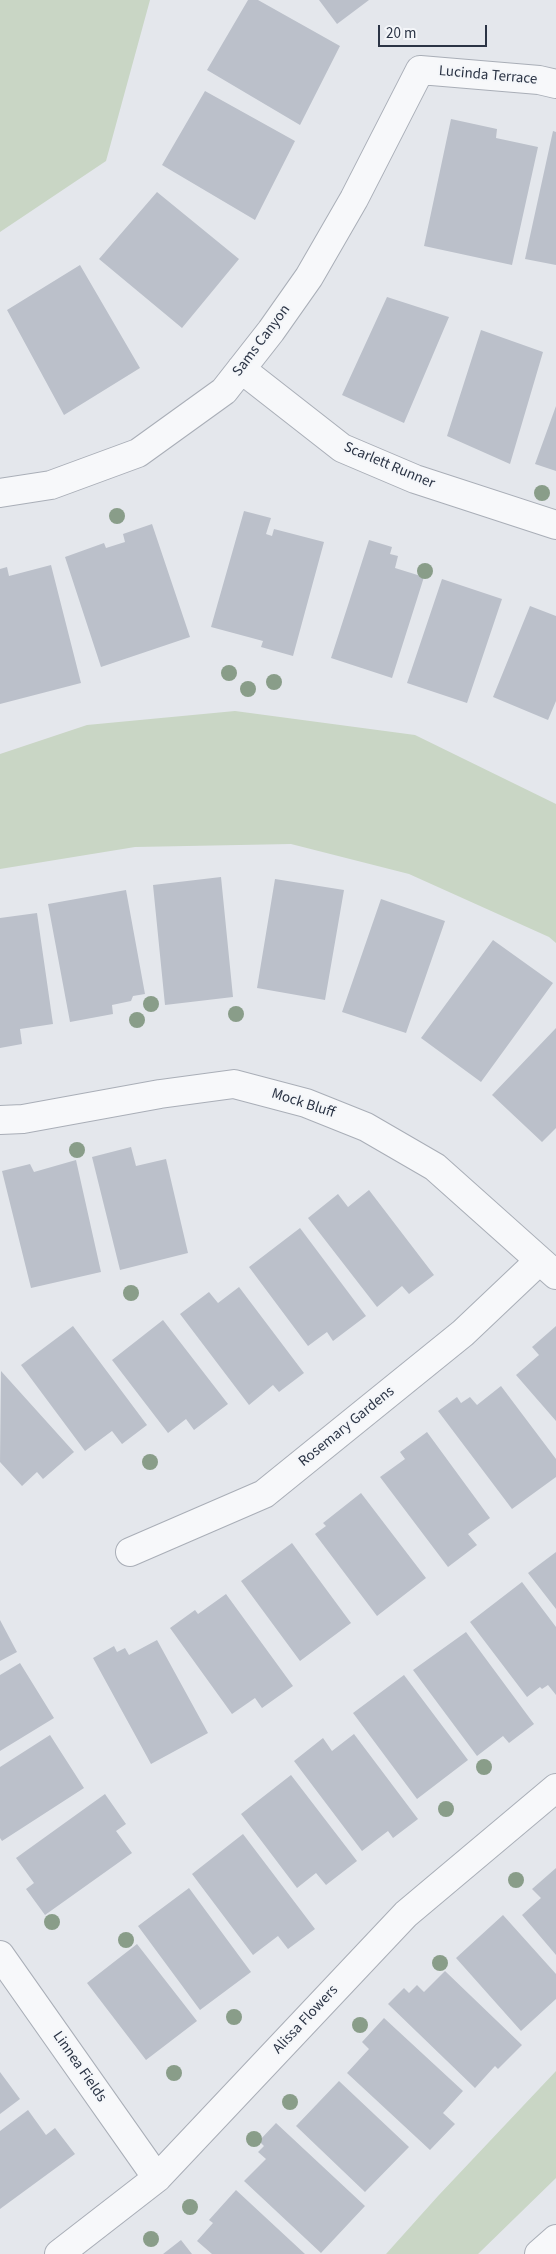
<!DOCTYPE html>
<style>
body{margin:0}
#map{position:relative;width:556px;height:2254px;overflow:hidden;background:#e4e7ec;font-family:"Source Sans 3",sans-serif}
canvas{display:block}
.scale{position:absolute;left:378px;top:25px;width:109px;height:22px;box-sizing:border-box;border:2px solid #2b3445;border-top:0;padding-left:6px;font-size:15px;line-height:18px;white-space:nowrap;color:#2b3445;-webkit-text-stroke:4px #f4f6f9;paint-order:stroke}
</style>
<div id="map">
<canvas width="556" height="2254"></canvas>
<div class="scale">20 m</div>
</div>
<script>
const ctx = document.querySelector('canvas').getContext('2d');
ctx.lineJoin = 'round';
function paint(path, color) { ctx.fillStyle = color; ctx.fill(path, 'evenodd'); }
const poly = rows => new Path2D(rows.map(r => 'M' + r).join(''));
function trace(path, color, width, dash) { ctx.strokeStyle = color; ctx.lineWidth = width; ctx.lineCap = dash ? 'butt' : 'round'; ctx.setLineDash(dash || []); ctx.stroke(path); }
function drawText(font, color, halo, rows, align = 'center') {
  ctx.font = font + ' "Source Sans 3",sans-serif'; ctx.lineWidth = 4; ctx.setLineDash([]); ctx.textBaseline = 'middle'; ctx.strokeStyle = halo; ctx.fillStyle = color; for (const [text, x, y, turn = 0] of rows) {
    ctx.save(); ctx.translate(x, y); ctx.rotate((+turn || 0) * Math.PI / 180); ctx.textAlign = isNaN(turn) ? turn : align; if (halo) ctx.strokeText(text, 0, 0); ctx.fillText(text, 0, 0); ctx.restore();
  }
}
const green = poly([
 [0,0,150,0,106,161,0,232],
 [235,711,415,735,556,804,556,943,549,937,409,874,291,844,135,847,0,869,0,754,87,725],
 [556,2071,556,2178,478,2254,386,2254,438,2196]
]);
const building = poly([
 [248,0,258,0,340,46,300,125,207,70],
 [319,0,369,0,337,24],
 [205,91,295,141,255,220,162,165],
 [451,119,497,129,496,138,538,147,512,265,424,246],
 [553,131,556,132,556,265,525,259],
 [157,192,239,259,182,328,99,259],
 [80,265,140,368,64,415,7,310],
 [387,297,449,317,404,423,342,395],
 [481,330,543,352,510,464,447,436],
 [556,406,556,471,535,464],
 [244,511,271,518,266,534,272,536,274,529,324,542,293,656,261,647,263,641,211,627],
 [152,524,190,637,101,667,65,557,104,543,106,548,125,542,123,534],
 [369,540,392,547,390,554,398,556,395,568,424,577,392,678,331,658],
 [51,565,81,683,0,704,0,569,7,567,9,576],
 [442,579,502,599,467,703,407,683],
 [530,606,556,616,556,701,548,720,493,697],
 [221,877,233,997,165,1005,153,885],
 [275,879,344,890,325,1000,257,988],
 [126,890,145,994,133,996,131,1001,112,1005,113,1014,70,1022,48,904],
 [381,899,445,921,406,1033,342,1012],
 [37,913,53,1024,20,1029,22,1044,0,1048,0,918],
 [493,940,553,983,481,1082,421,1038],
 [556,1028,556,1128,542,1142,492,1095],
 [131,1147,136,1166,166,1159,188,1253,120,1270,92,1157],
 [76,1160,101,1272,31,1288,2,1171,30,1164,34,1172],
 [369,1190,434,1275,409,1294,402,1286,377,1307,308,1218,338,1194,348,1207],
 [300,1228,366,1316,333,1341,327,1332,308,1346,249,1267],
 [239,1287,304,1373,279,1392,273,1385,249,1405,180,1314,209,1292,218,1303],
 [163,1320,228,1404,194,1430,186,1419,168,1433,112,1360],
 [73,1326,147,1425,122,1444,112,1431,85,1451,21,1365],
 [556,1326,556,1421,516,1375,539,1355,532,1347],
 [1,1371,74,1452,43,1479,37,1472,22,1486,0,1462],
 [501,1386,556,1459,556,1477,512,1509,438,1411,457,1397,461,1403,470,1397,477,1405],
 [427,1432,490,1518,468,1534,477,1545,448,1567,380,1477,405,1459,400,1452],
 [361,1493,426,1578,377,1616,315,1534,326,1526,323,1523],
 [292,1543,351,1623,300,1661,241,1581],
 [556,1552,556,1609,528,1573],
 [522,1582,556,1627,556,1695,548,1685,542,1689,540,1687,527,1697,470,1622],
 [226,1594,293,1686,262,1708,255,1698,232,1714,170,1628,195,1610,198,1614],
 [0,1620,17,1652,0,1661],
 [466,1632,534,1724,509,1743,503,1736,477,1756,413,1670],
 [157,1640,208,1733,151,1764,93,1658,114,1646,117,1652,125,1648,129,1655],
 [20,1663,54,1718,0,1751,0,1675],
 [404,1675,468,1760,417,1799,353,1713],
 [354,1734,418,1819,393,1838,388,1831,362,1851,294,1761,323,1738,332,1751],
 [50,1735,84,1788,2,1841,0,1838,0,1767],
 [291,1775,357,1861,326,1885,316,1873,297,1888,241,1814],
 [105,1794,126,1824,116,1831,132,1853,45,1915,26,1889,34,1883,16,1858],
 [243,1834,315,1929,288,1949,278,1936,253,1955,192,1874],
 [556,1868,556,1955,522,1915,541,1898,532,1889],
 [189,1888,251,1972,200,2010,138,1926],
 [503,1915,556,1974,556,1999,521,2031,456,1958],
 [137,1944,197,2021,146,2060,87,1983],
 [445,1971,522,2045,498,2069,495,2066,475,2088,388,2004,404,1988,409,1993,417,1985,424,1992],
 [384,2018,463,2091,443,2113,455,2124,430,2150,347,2073,369,2049,362,2042],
 [0,2072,20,2099,0,2114],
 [339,2081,409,2147,365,2192,296,2126],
 [28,2110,46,2135,55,2128,75,2154,0,2209,0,2131],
 [276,2123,365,2206,321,2253,244,2181,266,2159,258,2152,264,2146,259,2141],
 [236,2190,305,2254,212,2254,197,2241,213,2223,209,2220],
 [181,2240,192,2254,163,2254]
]);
const street = poly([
 [241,369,342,448,415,479,556,525],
 [0,493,51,485,138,453,224,391,271,331,309,277,354,199,420,70,539,80,556,84],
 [0,1120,23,1119,160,1094,234,1084,306,1103,366,1127,435,1167,556,1275],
 [130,1552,264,1494,463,1333,539,1261],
 [0,1955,157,2178],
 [59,2254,157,2178,406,1914,556,1788],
 [539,2254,556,2239]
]);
const trees = [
 [542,493],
 [117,516],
 [425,571],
 [229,673],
 [274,682],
 [248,689],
 [151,1004],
 [236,1014],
 [137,1020],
 [77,1150],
 [131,1293],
 [150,1462],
 [484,1767],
 [446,1809],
 [516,1880],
 [52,1922],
 [126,1940],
 [440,1963],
 [234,2017],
 [360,2025],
 [174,2073],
 [290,2102],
 [254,2139],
 [190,2207],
 [151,2239]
];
const streetNames = [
 ["Lucinda Terrace",488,76,5],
 ["Sams Canyon",262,341,-53],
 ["Scarlett Runner",389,466,23],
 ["Mock Bluff",303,1104,18],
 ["Rosemary Gardens",347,1427,-39],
 ["Alissa Flowers",306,2020,-47],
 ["Linnea Fields",79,2067,55]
];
paint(green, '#c9d6c5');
paint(building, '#bbc0ca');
trace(street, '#a9aeb7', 30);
trace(street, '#f7f8fa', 28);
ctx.fillStyle = '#899d89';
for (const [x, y] of trees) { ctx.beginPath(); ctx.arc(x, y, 8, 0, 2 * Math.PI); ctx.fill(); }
drawText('15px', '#2b3445', '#f4f6f9', streetNames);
</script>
